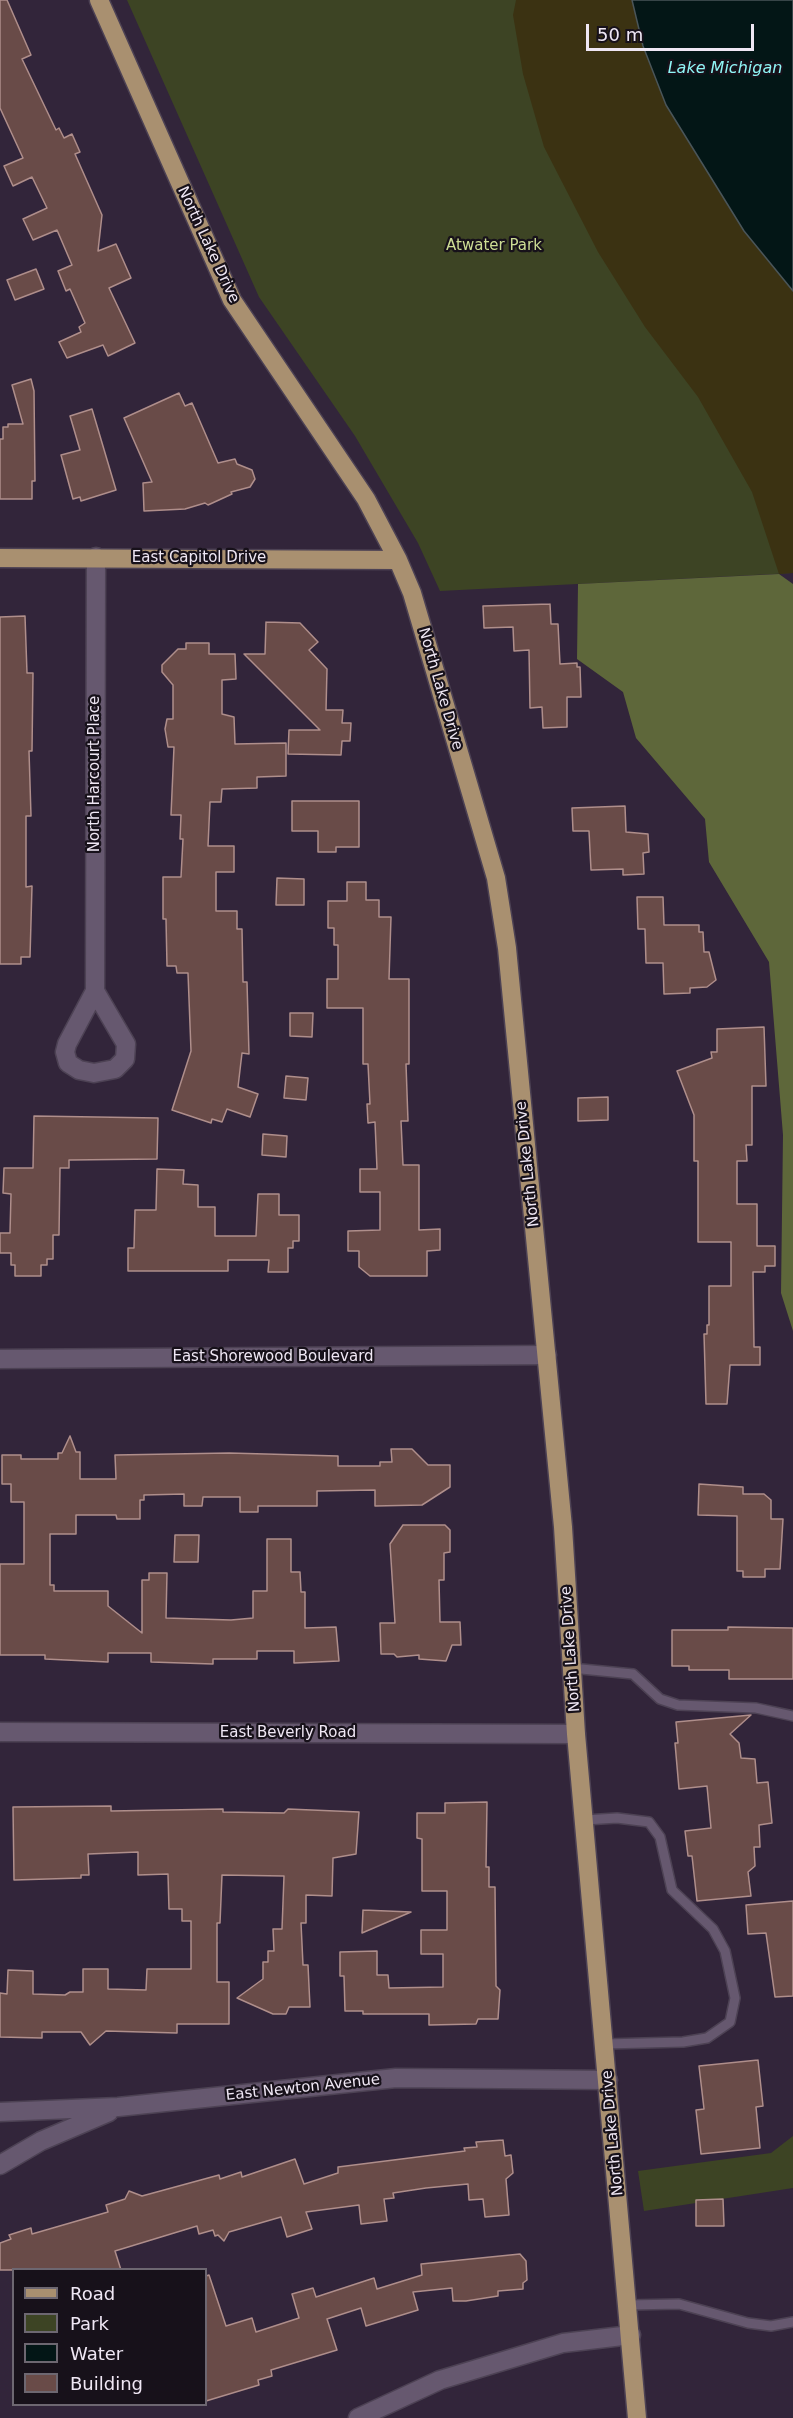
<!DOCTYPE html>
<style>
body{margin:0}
#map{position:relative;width:793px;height:2418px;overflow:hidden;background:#32253a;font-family:"DejaVu Sans",sans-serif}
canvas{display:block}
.legend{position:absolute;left:12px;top:2268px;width:195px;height:138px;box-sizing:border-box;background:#17111a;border:2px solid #6d6771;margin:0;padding:8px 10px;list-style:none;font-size:18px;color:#efe7f4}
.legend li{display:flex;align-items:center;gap:12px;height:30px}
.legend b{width:30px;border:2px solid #6d6771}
.scale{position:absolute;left:586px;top:24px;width:168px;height:27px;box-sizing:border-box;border:3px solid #efe7f4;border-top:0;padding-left:8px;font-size:18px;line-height:21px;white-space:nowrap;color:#efe7f4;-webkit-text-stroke:4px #17111a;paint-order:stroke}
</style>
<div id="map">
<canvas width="793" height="2418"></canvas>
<ul class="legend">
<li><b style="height:8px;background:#a99070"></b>Road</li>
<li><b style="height:16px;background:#3d4424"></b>Park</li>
<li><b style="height:16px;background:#031616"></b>Water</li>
<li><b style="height:16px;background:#694b48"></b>Building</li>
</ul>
<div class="scale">50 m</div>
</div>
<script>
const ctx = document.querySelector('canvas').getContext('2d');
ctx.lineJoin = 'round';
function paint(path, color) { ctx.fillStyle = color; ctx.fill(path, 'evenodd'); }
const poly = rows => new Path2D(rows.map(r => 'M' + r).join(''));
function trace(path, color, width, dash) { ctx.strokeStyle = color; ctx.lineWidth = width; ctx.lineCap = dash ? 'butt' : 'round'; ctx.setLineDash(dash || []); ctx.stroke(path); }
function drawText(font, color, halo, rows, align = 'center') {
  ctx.font = font + ' "DejaVu Sans",sans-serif'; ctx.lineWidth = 4.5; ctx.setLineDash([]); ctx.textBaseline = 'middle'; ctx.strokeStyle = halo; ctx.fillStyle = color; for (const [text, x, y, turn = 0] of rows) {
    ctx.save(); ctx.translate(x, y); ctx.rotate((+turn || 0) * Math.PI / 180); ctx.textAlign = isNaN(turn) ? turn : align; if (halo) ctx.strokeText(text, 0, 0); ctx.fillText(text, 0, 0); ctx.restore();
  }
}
const green = poly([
 [127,0,632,0,643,46,684,130,744,231,793,291,793,573,440,591,418,543,355,436,259,297],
 [793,2136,793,2188,644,2211,638,2171,771,2153]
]);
const forest = poly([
 [779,574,793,584,793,1331,781,1293,783,1135,769,962,709,862,705,819,636,738,623,692,577,659,578,584]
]);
const sand = poly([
 [516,0,632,0,643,46,666,105,744,231,793,291,793,573,779,574,752,492,698,397,645,327,598,252,544,147,523,74,513,15]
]);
const water = poly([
 [632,0,793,0,793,291,744,231,666,105,643,46,632,0]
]);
const building = poly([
 [0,0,7,0,31,55,22,59,56,130,59,128,64,138,72,134,80,152,75,154,102,215,98,251,116,244,131,278,109,288,135,343,108,356,103,345,67,358,59,342,81,332,79,327,85,323,70,289,66,291,58,271,72,265,57,230,33,240,23,219,47,208,32,177,13,186,4,166,23,158,0,108,0,0],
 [36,269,44,289,15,300,7,280,36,269],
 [31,379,34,391,35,481,32,481,32,499,0,499,0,439,3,439,3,427,8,427,8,424,23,424,12,385,31,379],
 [179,393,185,406,192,403,218,463,235,459,237,464,252,470,255,479,250,487,231,492,232,494,208,505,205,503,185,509,144,511,143,483,152,482,124,418,179,393],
 [92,409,116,490,81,501,80,497,73,499,61,455,80,450,70,416,92,409],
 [550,604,551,624,558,624,560,664,577,663,577,667,580,667,581,697,567,697,567,727,543,728,542,707,530,708,529,650,514,651,513,627,484,628,483,606,550,604],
 [25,616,27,673,33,673,32,751,29,751,31,816,26,816,26,887,32,886,30,957,21,957,21,964,0,964,0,617,25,616],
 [266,622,300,623,318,642,309,650,327,669,326,710,343,710,342,723,351,723,350,741,342,741,341,755,288,754,289,730,320,730,244,654,265,654,266,622],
 [186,643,209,643,209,654,235,654,236,679,222,680,222,714,234,717,235,744,286,743,286,776,257,777,257,788,222,789,221,802,210,802,208,846,234,846,234,872,216,872,216,911,237,911,237,929,242,929,243,982,247,982,249,1054,242,1053,238,1087,258,1094,250,1117,227,1109,222,1122,212,1119,211,1123,172,1110,191,1051,188,973,177,973,176,966,167,966,166,919,163,919,163,877,181,877,183,839,180,839,181,815,171,815,174,747,168,747,165,729,167,719,173,719,173,685,162,672,162,665,178,649,186,649,186,643],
 [292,801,359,801,359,847,336,847,336,852,318,852,318,831,292,831,292,801],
 [625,806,626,832,648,834,649,852,643,853,644,874,623,875,623,869,591,870,589,831,573,831,572,808,625,806],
 [277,878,304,879,304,905,276,905,277,878],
 [347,882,366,882,366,900,379,900,379,917,391,917,389,979,409,979,409,1064,406,1064,408,1121,401,1121,403,1165,419,1165,419,1230,440,1229,440,1250,427,1251,427,1276,370,1276,359,1267,359,1251,348,1251,348,1231,380,1230,380,1192,360,1192,360,1169,377,1169,375,1122,368,1123,367,1104,370,1104,368,1064,363,1064,363,1008,327,1008,327,979,338,979,338,945,334,945,334,928,328,928,328,901,347,901,347,882],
 [637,897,663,897,664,925,699,925,699,932,703,932,704,952,709,952,716,980,707,987,690,988,690,993,664,994,663,963,646,963,645,929,638,929,637,897],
 [290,1013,313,1013,312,1037,290,1036,290,1013],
 [764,1027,766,1086,752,1086,752,1145,746,1145,747,1161,737,1161,737,1204,757,1204,757,1246,775,1246,775,1266,765,1266,765,1272,753,1272,754,1347,760,1347,760,1365,730,1365,727,1404,706,1404,704,1334,707,1334,707,1325,709,1325,709,1286,731,1286,731,1242,698,1242,698,1161,694,1161,694,1115,677,1071,712,1058,711,1052,717,1052,717,1029,764,1027],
 [286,1076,308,1078,306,1100,284,1098,286,1076],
 [608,1097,608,1120,578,1121,578,1098,608,1097],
 [34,1116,158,1118,157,1159,69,1160,69,1168,60,1168,59,1235,53,1235,53,1259,47,1259,47,1265,41,1265,41,1276,15,1276,15,1265,11,1265,11,1253,0,1253,0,1233,10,1233,11,1194,3,1193,4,1168,33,1168,34,1116],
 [263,1134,287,1136,286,1157,262,1155,263,1134],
 [157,1169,184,1170,183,1184,198,1185,198,1207,215,1207,215,1236,256,1236,258,1194,279,1194,279,1215,299,1215,299,1241,293,1241,293,1248,288,1248,288,1272,268,1272,269,1260,228,1260,228,1271,128,1271,128,1248,134,1248,135,1210,156,1210,157,1169],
 [70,1436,76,1452,80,1452,80,1479,116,1479,115,1455,229,1453,338,1456,338,1466,380,1466,380,1462,392,1462,391,1449,412,1449,428,1465,450,1465,450,1487,422,1505,375,1506,375,1490,317,1491,317,1506,258,1506,258,1512,240,1512,240,1497,203,1497,202,1506,184,1506,184,1494,144,1495,144,1500,140,1500,140,1519,117,1519,116,1515,76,1515,76,1534,50,1534,50,1585,54,1585,54,1591,108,1591,108,1606,142,1633,142,1580,149,1580,149,1573,167,1573,166,1618,231,1620,253,1618,253,1591,267,1591,267,1539,291,1539,291,1572,300,1572,301,1592,305,1592,305,1628,336,1627,339,1661,294,1663,294,1651,257,1651,257,1659,213,1659,213,1664,151,1662,151,1653,108,1653,108,1662,45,1659,45,1655,0,1655,0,1564,24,1564,24,1502,11,1502,11,1484,2,1484,2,1455,21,1455,21,1459,58,1459,58,1453,62,1453,70,1436],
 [699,1484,743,1487,743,1494,764,1494,771,1500,771,1519,783,1519,780,1569,765,1569,765,1577,743,1577,743,1571,737,1571,737,1516,698,1515,699,1484],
 [403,1525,445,1525,450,1530,450,1552,444,1553,444,1580,439,1580,440,1622,460,1622,461,1645,452,1645,446,1661,419,1659,419,1655,397,1657,394,1654,381,1654,380,1623,395,1623,390,1544,403,1525],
 [175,1535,199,1535,198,1562,174,1562,175,1535],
 [728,1627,793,1628,793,1679,729,1679,729,1670,689,1670,689,1666,672,1666,672,1630,728,1630,728,1627],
 [751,1715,730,1734,739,1743,741,1758,755,1759,757,1783,768,1782,772,1823,759,1825,760,1847,754,1847,755,1866,748,1872,751,1896,697,1901,692,1856,688,1856,685,1831,711,1828,707,1786,679,1789,675,1743,678,1743,676,1722,751,1715],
 [487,1802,486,1867,489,1867,489,1887,495,1887,496,1986,500,1990,498,2019,478,2019,476,2024,429,2025,429,2014,363,2014,363,2011,345,2011,344,1976,340,1976,340,1952,377,1951,377,1975,388,1975,389,1988,443,1987,443,1954,421,1954,421,1930,447,1930,447,1891,422,1891,422,1839,417,1838,417,1813,445,1813,445,1803,487,1802],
 [111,1806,111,1811,223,1809,223,1812,284,1813,288,1809,359,1812,356,1854,333,1858,332,1896,306,1895,306,1923,301,1923,303,1965,308,1965,310,2007,289,2007,286,2014,273,2014,237,1998,263,1979,263,1962,268,1962,268,1951,274,1951,273,1929,282,1929,284,1876,222,1875,220,1923,217,1923,217,1982,229,1982,229,2024,177,2024,177,2033,106,2031,90,2045,81,2032,42,2032,42,2038,0,2037,0,1993,7,1994,8,1970,33,1971,33,1994,65,1995,70,1992,83,1992,83,1969,108,1969,108,1989,146,1990,147,1969,191,1969,191,1921,182,1921,182,1909,169,1909,168,1874,138,1875,138,1852,88,1854,89,1875,81,1875,81,1878,14,1880,13,1807,111,1806],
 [793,1901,793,1996,775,1997,766,1933,748,1934,746,1905,793,1901],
 [363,1910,411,1912,362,1933,363,1910],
 [758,2060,763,2106,756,2107,760,2148,701,2154,696,2110,704,2109,699,2066,758,2060],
 [503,2140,505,2156,511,2155,513,2173,506,2179,509,2215,485,2217,483,2199,469,2200,468,2184,426,2188,393,2193,394,2198,384,2199,387,2221,361,2224,359,2205,306,2212,312,2229,287,2237,281,2217,229,2232,224,2241,218,2235,215,2236,213,2230,199,2234,197,2226,115,2251,121,2270,0,2270,0,2243,11,2239,9,2235,31,2228,32,2234,108,2212,106,2205,125,2199,129,2191,142,2196,219,2175,220,2179,241,2172,242,2177,295,2159,304,2184,338,2173,338,2167,465,2151,464,2148,477,2147,476,2142,503,2140],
 [723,2199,724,2226,696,2226,696,2200,723,2199],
 [520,2254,526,2261,527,2280,523,2283,523,2289,498,2291,498,2296,466,2301,453,2301,452,2288,413,2292,418,2310,366,2326,361,2308,327,2319,337,2350,271,2370,272,2376,258,2380,259,2385,206,2401,206,2276,209,2275,226,2326,252,2318,256,2332,299,2318,292,2294,313,2288,316,2297,374,2278,377,2289,422,2275,421,2264,520,2254]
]);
const lane = poly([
 [571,1668,633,1674,660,1699,678,1705,756,1708,793,1716],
 [585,1820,617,1818,649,1822,660,1837,672,1890,713,1929,725,1951,735,1998,730,2022,707,2038,683,2042,605,2044],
 [628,2305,679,2304,748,2323,771,2326,793,2322]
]);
const street = poly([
 [95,991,126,1044,125,1059,115,1069,94,1073,79,1070,68,1063,65,1052,67,1044,95,991,96,557],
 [0,1359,547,1355],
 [0,1732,576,1734],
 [0,2112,118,2107,396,2078,608,2080],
 [0,2165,41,2141,109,2112],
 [358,2418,440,2380,563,2343,631,2335]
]);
const primary = poly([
 [99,0,232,300,366,499,398,560,412,593,496,878,507,948,563,1527,576,1734,637,2418],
 [0,558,398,560]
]);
const streetNames = [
 ["North Lake Drive",208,245,65],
 ["East Capitol Drive",199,558],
 ["North Lake Drive",440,689,74],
 ["North Harcourt Place",95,774,-90],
 ["North Lake Drive",528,1164,-96],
 ["East Shorewood Boulevard",273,1357],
 ["North Lake Drive",571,1649,-94],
 ["East Beverly Road",288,1733],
 ["East Newton Avenue",303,2088,-6],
 ["North Lake Drive",613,2133,-95]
];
const parkNames = [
 ["Atwater Park",494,246]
];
const waterNames = [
 ["Lake Michigan",725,69]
];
paint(green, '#3d4424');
paint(forest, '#5e673a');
paint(sand, '#3b3212');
paint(water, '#031616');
trace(water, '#4a5559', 1.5);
paint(building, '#694b48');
trace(building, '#af8e8b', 1.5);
trace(lane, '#4d4254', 12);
trace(street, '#4d4254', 21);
trace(primary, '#4d4254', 21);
trace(lane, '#66586f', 9);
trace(street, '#66586f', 18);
trace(primary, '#a99070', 18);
drawText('15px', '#efe7f4', '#17111a', streetNames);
drawText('15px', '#cddd94', '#17111a', parkNames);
drawText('italic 16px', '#8ff6f6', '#17111a', waterNames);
</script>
